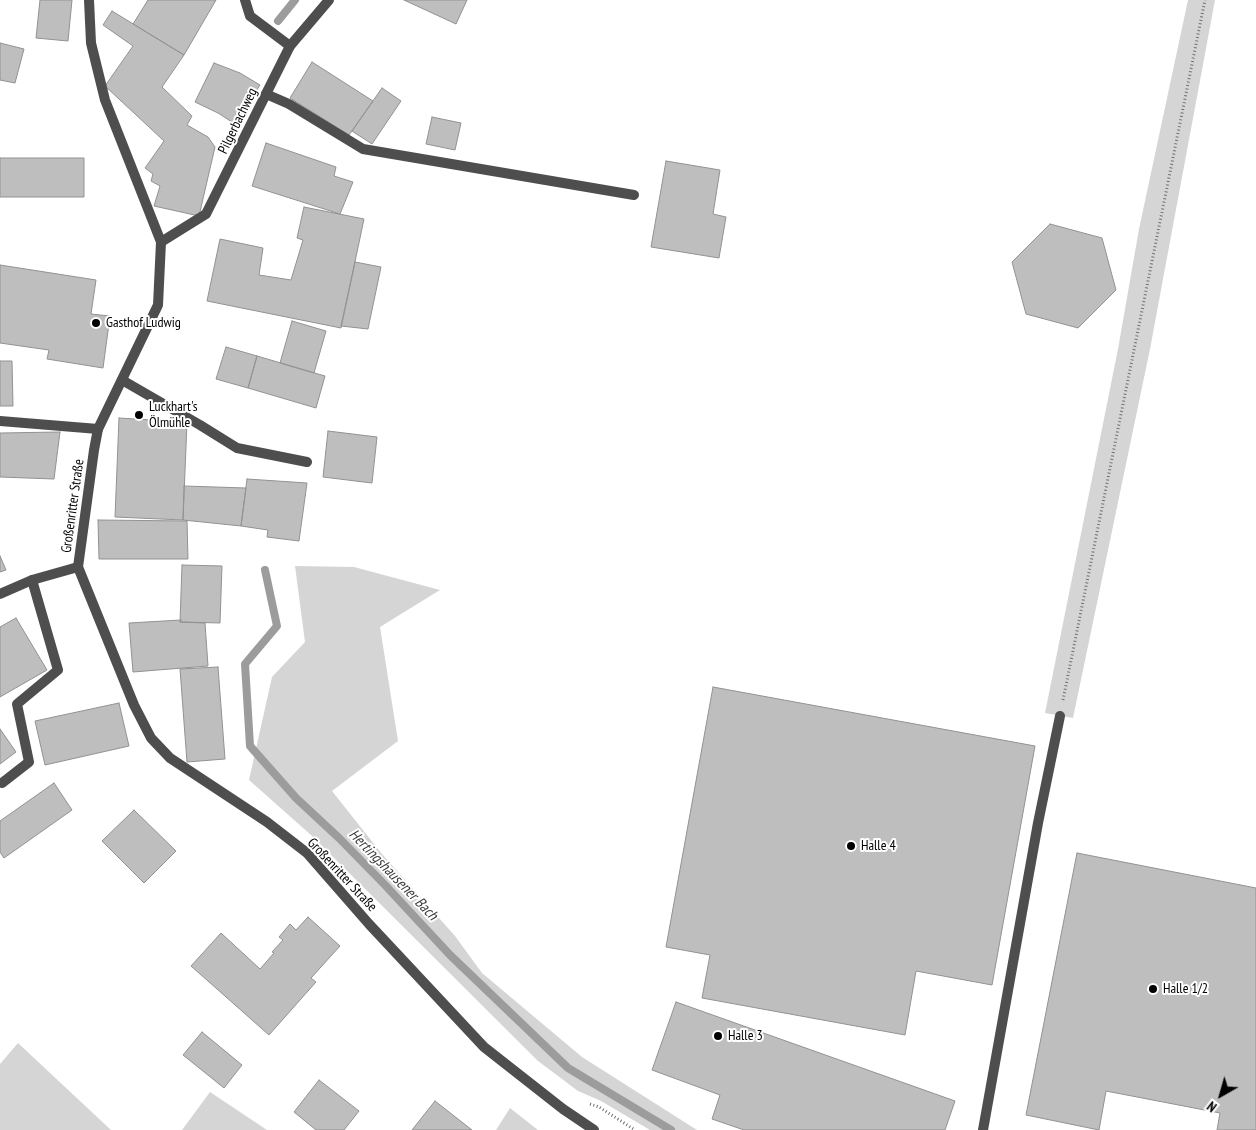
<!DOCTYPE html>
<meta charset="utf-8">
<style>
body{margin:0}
#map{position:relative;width:1256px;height:1130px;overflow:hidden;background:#fff;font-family:"PT Sans Narrow",sans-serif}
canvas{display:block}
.north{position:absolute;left:1196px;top:1070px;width:50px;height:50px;-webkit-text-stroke:4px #fff;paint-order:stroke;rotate:218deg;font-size:14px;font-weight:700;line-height:20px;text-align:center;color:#000}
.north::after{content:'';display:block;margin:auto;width:18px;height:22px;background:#000;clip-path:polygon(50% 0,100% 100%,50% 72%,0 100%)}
</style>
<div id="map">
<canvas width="1256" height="1130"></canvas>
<div class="north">N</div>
</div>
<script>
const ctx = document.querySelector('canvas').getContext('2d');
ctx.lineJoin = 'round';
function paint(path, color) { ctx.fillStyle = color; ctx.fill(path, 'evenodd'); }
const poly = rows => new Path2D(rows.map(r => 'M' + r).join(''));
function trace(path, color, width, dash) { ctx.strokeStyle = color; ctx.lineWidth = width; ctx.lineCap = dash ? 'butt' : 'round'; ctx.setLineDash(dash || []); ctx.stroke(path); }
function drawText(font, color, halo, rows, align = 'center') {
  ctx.font = font + ' "PT Sans Narrow",sans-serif'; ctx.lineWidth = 4; ctx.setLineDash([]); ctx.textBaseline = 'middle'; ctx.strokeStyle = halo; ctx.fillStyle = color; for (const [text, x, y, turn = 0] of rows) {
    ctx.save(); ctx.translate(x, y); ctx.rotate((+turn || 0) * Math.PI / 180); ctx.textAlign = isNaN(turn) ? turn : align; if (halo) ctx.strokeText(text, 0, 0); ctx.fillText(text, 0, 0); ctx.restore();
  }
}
const green = poly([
 [1188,0,1215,0,1150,349,1073,718,1045,713,1118,349,1139,229],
 [295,566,354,567,440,590,380,627,398,741,332,791,382,854,455,936,482,973,582,1057,697,1130,650,1130,601,1101,578,1091,538,1061,311,835,249,780,272,677,305,642],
 [18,1043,111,1130,0,1130,0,1064],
 [210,1092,267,1130,182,1130],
 [510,1108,538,1130,496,1130]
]);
const stream = poly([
 [278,21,295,0],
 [265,570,277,626,245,664,250,746,296,798,339,838,385,885,450,955,568,1068,671,1130]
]);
const building = poly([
 [40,0,72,0,68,41,36,38,40,0],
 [148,0,216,0,184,55,133,24,148,0],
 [404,0,467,0,456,24,404,0],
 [112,11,184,55,162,87,192,116,187,125,208,137,215,147,199,216,154,206,160,186,151,181,153,174,145,168,164,141,105,86,133,46,103,25,112,11],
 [0,43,24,49,15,83,0,80,0,43],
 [312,62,373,101,349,135,290,98,312,62],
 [214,63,240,73,260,85,235,124,218,113,195,102,214,63],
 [382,88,401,101,372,144,352,131,382,88],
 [432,117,461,123,455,150,426,144,432,117],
 [266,143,336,167,334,176,353,182,340,214,252,186,266,143],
 [0,158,84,158,84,197,0,197,0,158],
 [666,161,720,170,713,214,726,217,719,258,651,247,666,161],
 [304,207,364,219,341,328,207,301,220,239,263,248,259,275,291,280,303,240,297,238,304,207],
 [1050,224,1102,238,1116,290,1078,328,1026,314,1012,262,1050,224],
 [355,262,381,267,368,329,341,326,355,262],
 [0,265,96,280,91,314,110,316,103,368,47,359,49,350,0,343,0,265],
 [292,321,326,331,314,373,280,363,292,321],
 [226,347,257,356,248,388,216,379,226,347],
 [257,356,325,376,316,408,248,388,257,356],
 [0,361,12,361,13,406,0,406,0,361],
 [119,418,187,422,183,520,115,517,119,418],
 [328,431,377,437,372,483,323,477,328,431],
 [60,432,54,479,0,477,0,433,60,432],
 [247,479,307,483,299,541,267,537,268,530,241,526,247,479],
 [184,486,246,488,241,526,183,520,184,486],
 [98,520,187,521,188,559,99,559,98,520],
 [0,556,6,570,0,572,0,556],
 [182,565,222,566,220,623,180,622,182,565],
 [16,618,47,670,0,697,0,627,16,618],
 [181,620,180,622,205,623,208,666,133,672,129,623,181,620],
 [218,667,225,759,187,762,180,669,218,667],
 [713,687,1035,746,992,985,916,971,905,1035,702,998,710,955,666,947,713,687],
 [119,703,129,746,45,765,35,721,119,703],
 [0,729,16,752,0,764,0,729],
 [54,783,72,810,4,858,0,852,0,821,54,783],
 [134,810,176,851,144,883,102,841,134,810],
 [1077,853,1256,888,1256,1130,1217,1130,1220,1113,1106,1091,1099,1130,1026,1115,1077,853],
 [308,917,340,946,311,978,316,982,269,1035,191,966,221,933,260,969,274,953,272,952,283,940,279,937,290,924,296,930,308,917],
 [676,1002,955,1101,945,1130,744,1130,712,1119,720,1095,652,1070,676,1002],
 [202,1032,242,1065,224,1088,183,1055,202,1032],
 [319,1080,359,1111,344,1130,316,1130,294,1112,319,1080],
 [435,1101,472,1130,412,1130,435,1101]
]);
const path = poly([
 [1063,700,1205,0],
 [590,1104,599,1107,635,1130]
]);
const service = poly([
 [245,0,250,16,290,46],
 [266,94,289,104,363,149,634,195],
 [122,380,200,425,237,448,307,462],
 [0,421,98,429],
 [2,783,29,762,17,704,58,670,32,580],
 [983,1130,1038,823,1060,716]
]);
const minor = poly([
 [161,242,206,214,290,46,329,0],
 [0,594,32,580,78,567]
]);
const tertiary = poly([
 [89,0,91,43,105,100,161,242,158,305,98,429,94,450,78,567,134,705,151,738,170,758,267,822,307,853,369,924,484,1047,563,1109,594,1130]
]);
const markers = [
 [96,323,5,"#000"],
 [139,415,5,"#000"],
 [851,846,5,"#000"],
 [1153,989,5,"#000"],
 [718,1036,5,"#000"]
];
const streetNames = [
 ["Pilgerbachweg",238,121,-64],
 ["Großenritter Straße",73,506,-82],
 ["Großenritter Straße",342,875,47]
];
const poiNames = [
 ["Gasthof Ludwig",106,323],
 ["Luckhart's",149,407],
 ["Ölmühle",149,423],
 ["Halle 4",861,846],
 ["Halle 1/2",1163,989],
 ["Halle 3",728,1036]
];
const waterNames = [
 ["Hertingshausener Bach",393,875,46]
];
paint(green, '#d5d5d5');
trace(stream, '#9c9c9c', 8);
paint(building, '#bebebe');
trace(building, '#929292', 1);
trace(path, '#707070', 3, [1, 2.5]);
trace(service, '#4e4e4e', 10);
trace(minor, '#4e4e4e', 10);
trace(tertiary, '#4e4e4e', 10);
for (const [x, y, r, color] of markers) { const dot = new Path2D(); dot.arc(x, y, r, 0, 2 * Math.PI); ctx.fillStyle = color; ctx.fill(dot); trace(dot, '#fff', 2); }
drawText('14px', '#000', '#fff', streetNames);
drawText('14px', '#000', '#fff', poiNames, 'left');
drawText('italic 15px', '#3d3d3d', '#fff', waterNames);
</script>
